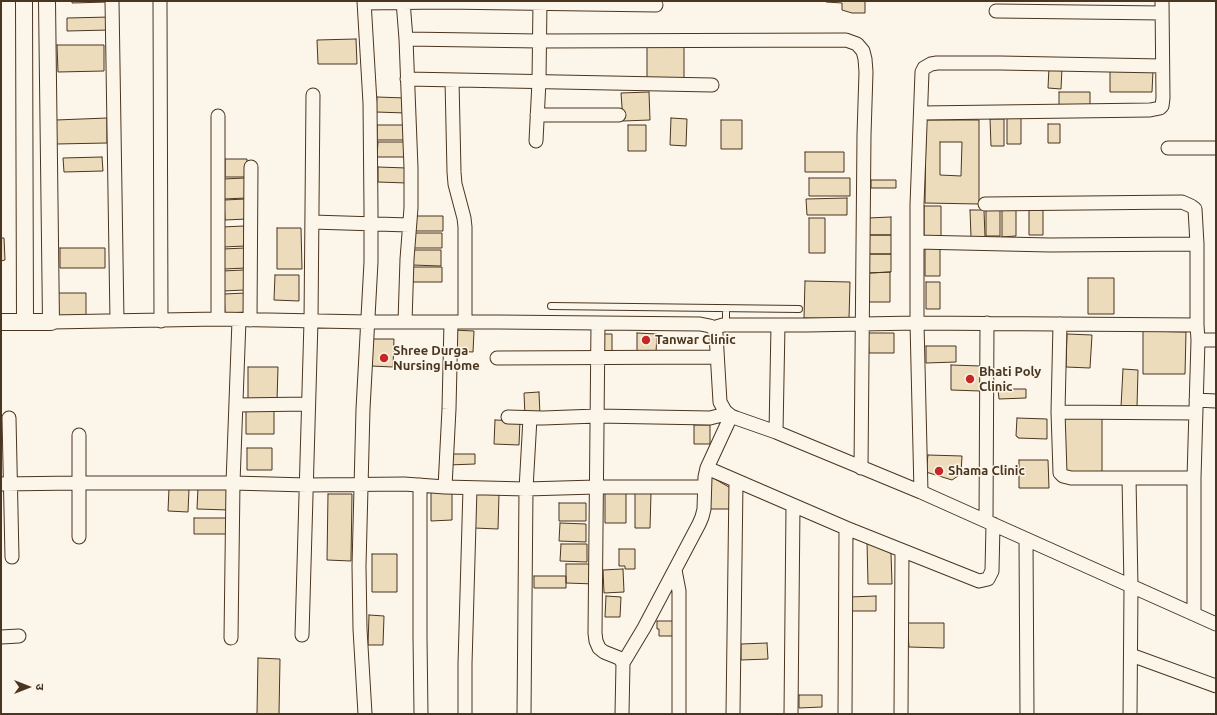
<!DOCTYPE html>
<meta charset="utf-8">
<style>
body{margin:0}
#map{position:relative;width:1217px;height:715px;overflow:hidden;background:#fbf6e9;font-family:Ubuntu,"Noto Sans Devanagari",sans-serif}
canvas{display:block}
.frame{position:absolute;inset:0;border:2px solid #4a3520;pointer-events:none}
.north{position:absolute;left:8px;top:667px;width:40px;height:40px;-webkit-text-stroke:3px #fbf6e9;paint-order:stroke;rotate:90deg;font-size:11px;font-weight:700;line-height:16px;text-align:center;color:#4a3520}
.north::after{content:'';display:block;margin:auto;width:14px;height:18px;background:#4a3520;clip-path:polygon(50% 0,100% 100%,50% 72%,0 100%)}
</style>
<div id="map">
<canvas width="1217" height="715"></canvas>
<div class="frame"></div>
<div class="north">उ</div>
</div>
<script>
const ctx = document.querySelector('canvas').getContext('2d');
ctx.lineJoin = 'round';
function paint(path, color) { ctx.fillStyle = color; ctx.fill(path, 'evenodd'); }
const poly = rows => new Path2D(rows.map(r => 'M' + r).join(''));
function trace(path, color, width, dash) { ctx.strokeStyle = color; ctx.lineWidth = width; ctx.lineCap = dash ? 'butt' : 'round'; ctx.setLineDash(dash || []); ctx.stroke(path); }
function drawText(font, color, halo, rows, align = 'center') {
  ctx.font = font + ' Ubuntu,sans-serif'; ctx.lineWidth = 3; ctx.setLineDash([]); ctx.textBaseline = 'middle'; ctx.strokeStyle = halo; ctx.fillStyle = color; for (const [text, x, y, turn = 0] of rows) {
    ctx.save(); ctx.translate(x, y); ctx.rotate((+turn || 0) * Math.PI / 180); ctx.textAlign = isNaN(turn) ? turn : align; if (halo) ctx.strokeText(text, 0, 0); ctx.fillText(text, 0, 0); ctx.restore();
  }
}
const building = poly([
 [72,1,108,1,108,2,72,3,72,1],
 [826,1,865,1,865,13,852,13,842,10,842,3,826,2,826,1],
 [110,17,110,30,67,31,67,18,110,17],
 [356,39,357,64,318,64,317,40,356,39],
 [647,44,684,45,684,82,647,81,647,44],
 [57,45,104,45,104,71,58,72,57,45],
 [1049,67,1062,68,1061,89,1048,88,1049,67],
 [1110,70,1153,70,1152,92,1110,92,1110,70],
 [649,92,650,120,623,121,621,93,649,92],
 [1059,92,1090,92,1090,107,1059,107,1059,92],
 [377,97,406,98,406,113,376,112,377,97],
 [1007,117,1021,117,1021,144,1007,144,1007,117],
 [107,118,107,143,56,144,56,120,107,118],
 [671,118,687,119,686,146,670,145,671,118],
 [990,119,1004,119,1004,146,991,146,990,119],
 [721,120,742,120,742,149,721,149,721,120],
 [926,120,979,120,979,204,925,203,926,120],
 [940,142,962,142,961,176,940,175,940,142],
 [1048,124,1060,124,1060,143,1048,143,1048,124],
 [377,125,407,125,406,140,377,140,377,125],
 [628,125,646,125,646,151,628,151,628,125],
 [378,142,407,142,407,157,377,157,378,142],
 [805,152,844,152,844,172,805,172,805,152],
 [102,157,103,171,64,172,63,158,102,157],
 [225,159,247,159,247,177,225,177,225,159],
 [378,167,407,168,407,183,378,182,378,167],
 [245,178,246,198,224,199,223,179,245,178],
 [809,178,850,178,850,196,809,196,809,178],
 [871,180,896,180,896,188,871,188,871,180],
 [847,198,847,215,807,215,806,199,847,198],
 [246,199,247,219,225,220,224,200,246,199],
 [924,206,941,206,941,239,924,239,924,206],
 [1029,208,1043,208,1043,235,1029,235,1029,208],
 [986,209,1000,209,1000,236,986,236,986,209],
 [1016,209,1016,236,1002,237,1002,210,1016,209],
 [970,210,984,210,985,237,971,237,970,210],
 [414,216,443,216,443,231,414,231,414,216],
 [891,217,891,235,868,235,868,218,891,217],
 [809,218,825,218,825,253,809,253,809,218],
 [244,226,245,246,223,247,222,227,244,226],
 [277,228,301,228,302,269,277,269,277,228],
 [413,233,442,233,442,248,413,248,413,233],
 [868,235,891,235,891,254,869,254,868,235],
 [1,238,4,238,5,260,1,261,1,238],
 [925,247,940,247,940,276,925,276,925,247],
 [60,248,105,248,105,268,60,268,60,248],
 [245,248,246,268,224,269,223,249,245,248],
 [412,250,441,250,441,266,412,265,412,250],
 [869,254,891,254,891,272,869,273,869,254],
 [413,267,442,267,442,282,412,282,413,267],
 [244,270,245,290,223,291,222,271,244,270],
 [890,272,890,302,869,302,869,273,890,272],
 [275,275,299,275,299,301,274,300,275,275],
 [1088,278,1114,278,1114,314,1088,314,1088,278],
 [805,281,850,282,849,319,804,318,805,281],
 [926,282,940,282,940,309,926,309,926,282],
 [57,293,86,293,86,316,57,316,57,293],
 [246,293,247,312,225,313,224,294,246,293],
 [453,330,474,331,473,352,452,351,453,330],
 [1143,331,1186,332,1185,374,1143,374,1143,331],
 [637,333,657,334,656,353,637,353,637,333],
 [868,333,894,333,894,353,869,353,868,333],
 [600,334,612,334,612,356,600,357,600,334],
 [1067,334,1092,335,1090,368,1066,367,1067,334],
 [371,339,394,339,393,367,371,366,371,339],
 [926,346,956,346,956,362,926,363,926,346],
 [951,365,981,366,980,391,951,390,951,365],
 [248,367,278,367,277,401,248,401,248,367],
 [1123,369,1138,370,1137,407,1121,407,1123,369],
 [998,389,1026,389,1026,398,999,399,998,389],
 [539,392,540,415,525,416,524,393,539,392],
 [246,408,274,408,274,434,246,434,246,408],
 [1017,418,1047,419,1047,439,1018,438,1018,437,1016,436,1017,418],
 [1064,418,1102,418,1102,472,1064,472,1064,418],
 [495,420,520,421,519,445,494,444,495,420],
 [694,425,710,425,710,444,694,444,694,425],
 [247,448,272,448,272,470,247,470,247,448],
 [448,454,475,454,475,464,448,465,448,454],
 [928,455,962,456,961,474,952,480,926,472,928,455],
 [1019,460,1048,460,1049,488,1019,488,1019,460],
 [708,475,734,490,734,509,708,509,708,475],
 [198,487,229,488,229,510,197,509,198,487],
 [169,488,189,489,188,512,168,511,169,488],
 [605,491,626,491,626,523,605,523,605,491],
 [431,492,452,492,452,520,431,521,431,492],
 [476,493,499,494,498,529,474,528,476,493],
 [635,493,651,493,650,528,635,528,635,493],
 [328,494,352,494,351,561,327,560,328,494],
 [559,503,586,503,586,521,559,521,559,503],
 [194,518,228,518,228,534,194,534,194,518],
 [560,523,586,524,586,542,559,541,560,523],
 [867,542,891,553,892,584,868,584,867,542],
 [561,544,587,544,587,562,560,561,561,544],
 [619,549,635,549,635,569,625,569,625,566,619,566,619,549],
 [372,554,397,554,397,592,372,592,372,554],
 [566,564,594,564,595,584,566,583,566,564],
 [623,569,624,592,604,593,603,570,623,569],
 [534,576,566,576,566,588,534,588,534,576],
 [606,596,621,597,620,617,605,617,606,596],
 [876,596,876,611,850,611,849,597,876,596],
 [369,615,384,616,383,645,368,645,369,615],
 [657,621,678,621,678,636,659,636,659,629,657,629,657,621],
 [907,623,944,623,944,648,909,647,907,623],
 [767,643,768,659,741,660,741,644,767,643],
 [258,658,280,659,279,714,257,714,258,658],
 [799,695,822,695,822,707,799,708,799,695]
]);
const service = poly([
 [551,306,799,309],
 [726,308,726,325]
]);
const minor = poly([
 [112,1,117,321],
 [160,1,161,321],
 [364,1,370,103,371,210,371,262,363,409,359,566,360,629,365,714],
 [403,1,406,39,411,168,411,208,407,259,405,322],
 [364,3,443,2,656,5],
 [996,11,1162,13],
 [406,39,539,41,846,40,857,44,863,51,865,59,866,72,864,135,861,468],
 [407,79,712,85],
 [452,80,454,172,455,184,464,218,465,227,465,322],
 [921,113,1150,110,1160,108,1162,106,1163,98,1162,1],
 [537,115,619,115],
 [218,116,218,319],
 [536,141,539,81,540,1],
 [1168,148,1216,148],
 [985,204,1182,202,1191,206,1195,209,1197,244,1197,325,1198,340,1194,478,1194,614],
 [312,222,409,225],
 [917,242,1050,245,1197,244],
 [250,320,251,167],
 [51,322,218,319,368,322,499,322,700,324,710,326,713,328,716,334,720,402,725,411,731,416,736,418,776,432,921,492,1216,624],
 [598,323,595,633,596,641,599,648,604,652,619,658,623,663,622,714],
 [1060,324,1058,412,1060,473,1063,476,1071,478,1194,478],
 [713,328,723,325,807,325,917,323,1197,325],
 [1198,340,1216,340],
 [497,358,716,357],
 [1196,400,1216,401],
 [237,405,308,404],
 [1058,412,1196,413],
 [508,417,543,418,597,416,710,418,722,415,725,411],
 [9,418,12,557],
 [776,432,778,325],
 [79,435,79,537],
 [707,468,846,528,979,581,988,579,992,571,993,524],
 [1129,478,1131,587,1130,714],
 [1,484,78,483,233,483,307,485,404,484,445,487,526,489,596,487,704,487],
 [420,485,420,637,421,714],
 [445,487,449,409,451,322],
 [921,492,917,323,917,205,922,72,924,68,931,64,937,63,1000,63,1162,66],
 [986,521,987,323],
 [1026,540,1027,714],
 [675,570,679,591,679,714],
 [302,635,311,321,313,95],
 [1,637,19,636],
 [231,638,233,483,239,320],
 [1131,655,1216,686],
 [623,663,644,628,699,524,702,517,704,509,705,477,707,468,731,416],
 [465,714,465,664,470,488],
 [524,714,526,489,530,418],
 [733,714,736,482],
 [791,714,793,506],
 [845,714,846,528],
 [901,714,902,551]
]);
const tertiary = poly([
 [24,1,25,322],
 [1,322,51,322,47,1]
]);
const markers = [
 [646,340,5,"#c62828"],
 [384,358,5,"#c62828"],
 [970,379,5,"#c62828"],
 [939,471,5,"#c62828"]
];
const poiNames = [
 ["Tanwar Clinic",655,340],
 ["Shree Durga",393,351],
 ["Nursing Home",393,366],
 ["Bhati Poly",979,372],
 ["Clinic",979,387],
 ["Shama Clinic",948,471]
];
paint(building, '#ecdcbc');
trace(building, '#4a3520', 1);
trace(service, '#4a3520', 8);
trace(minor, '#4a3520', 15);
trace(tertiary, '#4a3520', 18);
trace(service, '#fbf6e9', 6);
trace(minor, '#fbf6e9', 13);
trace(tertiary, '#fbf6e9', 16);
for (const [x, y, r, color] of markers) { const dot = new Path2D(); dot.arc(x, y, r, 0, 2 * Math.PI); ctx.fillStyle = color; ctx.fill(dot); trace(dot, '#fbf6e9', 1.5); }
drawText('bold 13px', '#4a3520', '#fbf6e9', poiNames, 'left');
</script>
